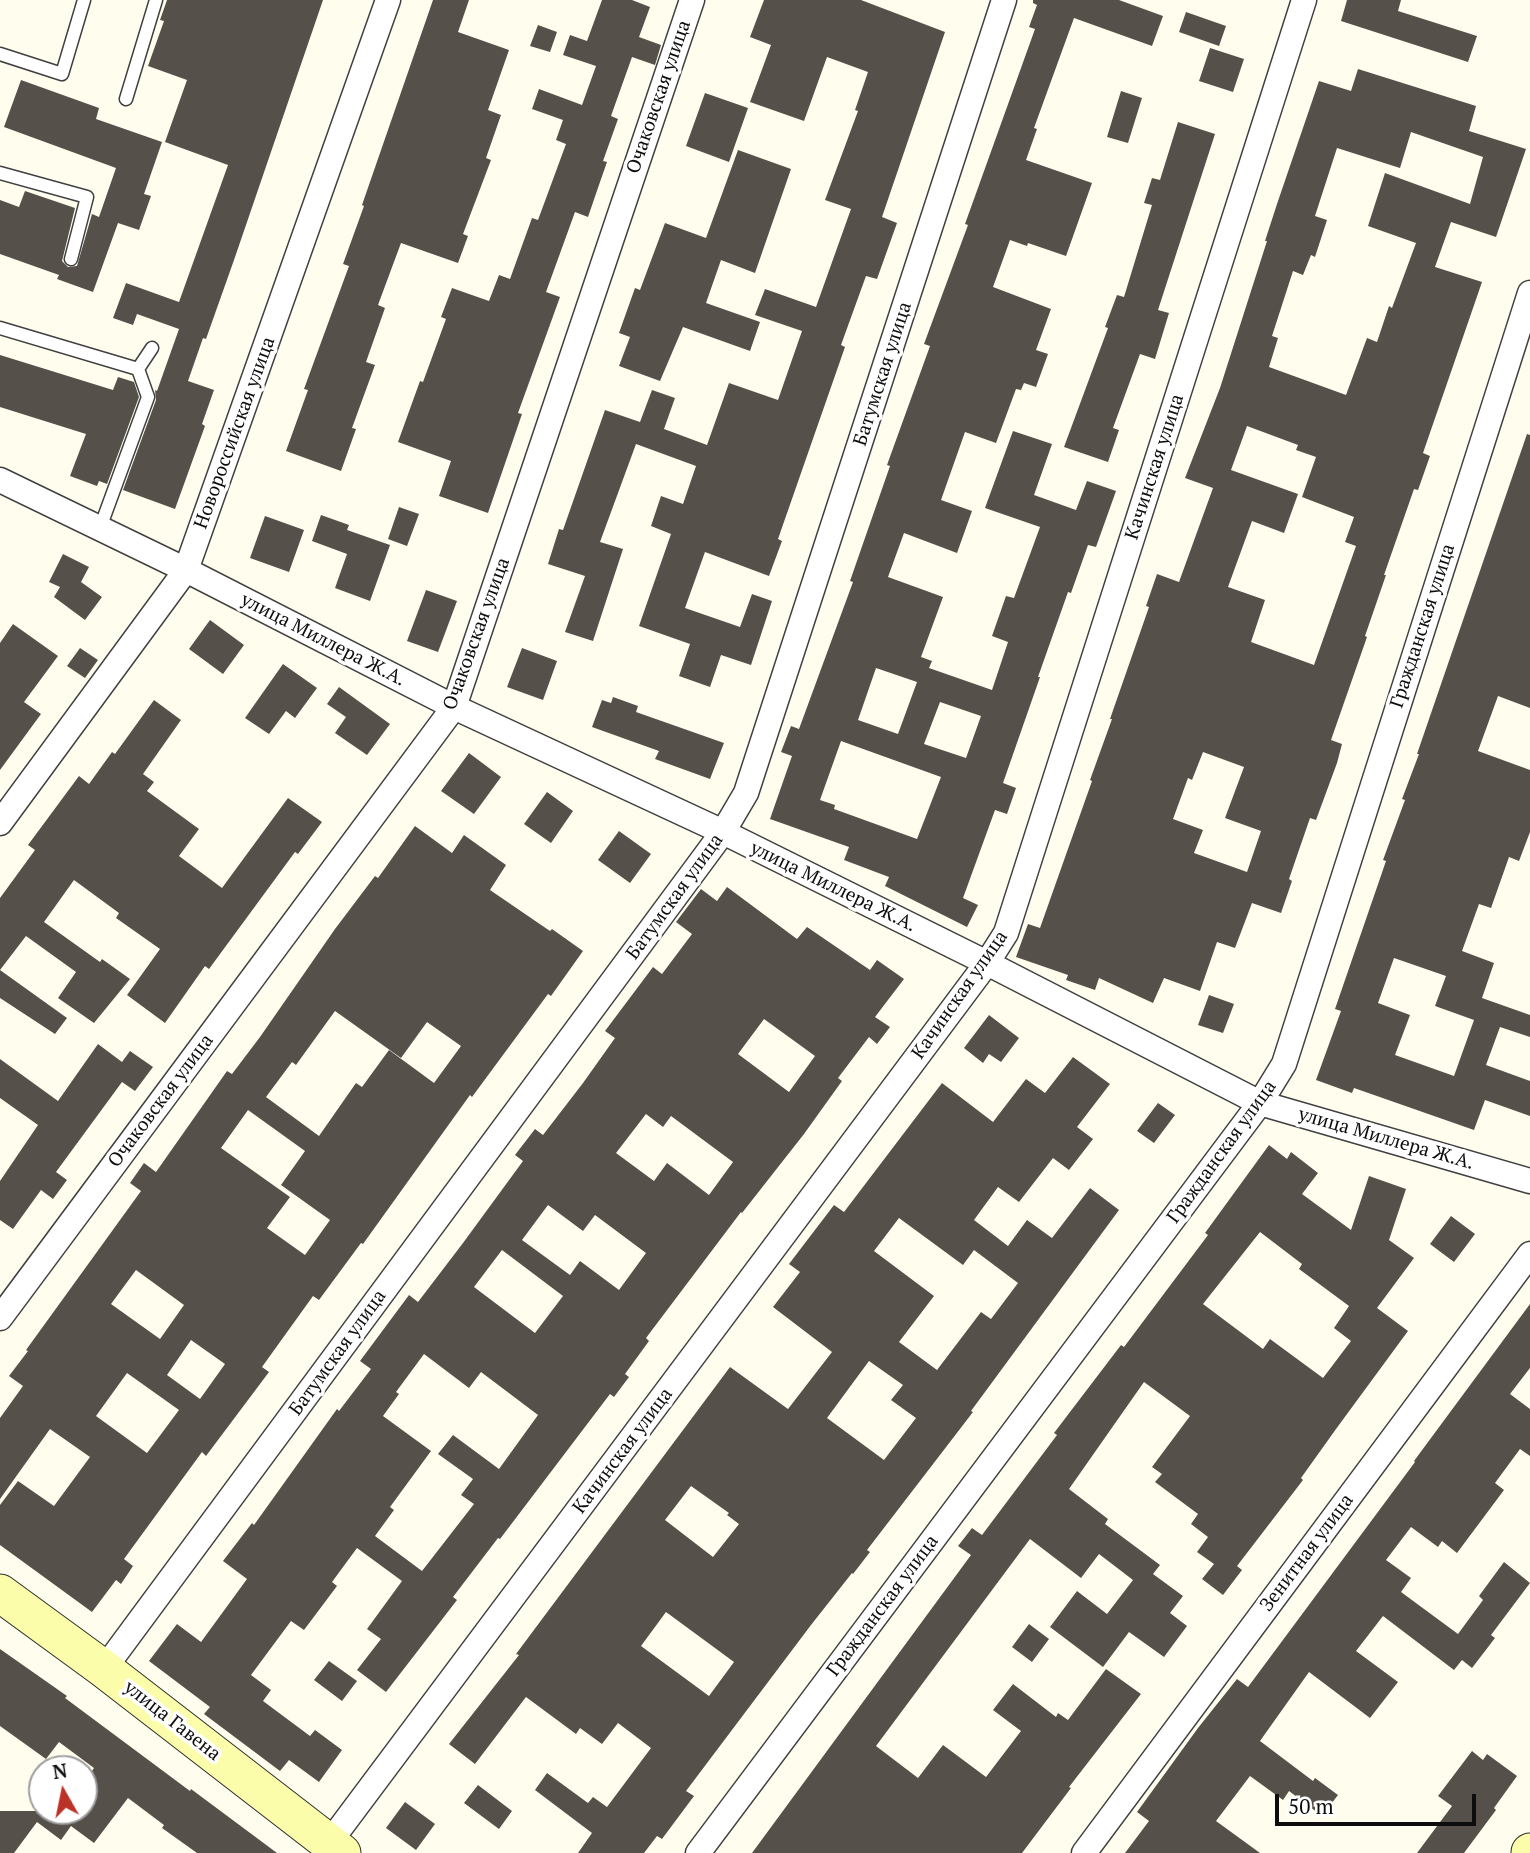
<!DOCTYPE html>
<meta charset="utf-8">
<style>
body{margin:0}
#map{position:relative;width:1530px;height:1853px;overflow:hidden;background:#fffeee;font-family:"PT Serif",serif}
canvas{display:block}
.north{position:absolute;left:28px;top:1755px;width:70px;height:70px;box-sizing:border-box;background:#fff;border:2px solid #9e9e9e;border-radius:50%;rotate:351deg;font-size:19px;font-weight:700;line-height:28px;text-align:center;color:#0d0d0d}
.north::after{content:'';display:block;margin:auto;width:24px;height:32px;background:#bb3328;clip-path:polygon(50% 0,100% 100%,50% 72%,0 100%)}
.scale{position:absolute;left:1275px;top:1794px;width:201px;height:32px;box-sizing:border-box;border:4px solid #0d0d0d;border-top:0;padding-left:9px;font-size:21px;line-height:24px;white-space:nowrap;color:#0d0d0d;-webkit-text-stroke:5px #fff;paint-order:stroke}
</style>
<div id="map">
<canvas width="1530" height="1853"></canvas>
<div class="north">N</div>
<div class="scale">50 m</div>
</div>
<script>
const ctx = document.querySelector('canvas').getContext('2d');
ctx.lineJoin = 'round';
function paint(path, color) { ctx.fillStyle = color; ctx.fill(path, 'evenodd'); }
const poly = rows => new Path2D(rows.map(r => 'M' + r).join(''));
function trace(path, color, width, dash) { ctx.strokeStyle = color; ctx.lineWidth = width; ctx.lineCap = dash ? 'butt' : 'round'; ctx.setLineDash(dash || []); ctx.stroke(path); }
function drawText(font, color, halo, rows, align = 'center') {
  ctx.font = font + ' "PT Serif",serif'; ctx.lineWidth = 7; ctx.setLineDash([]); ctx.textBaseline = 'middle'; ctx.strokeStyle = halo; ctx.fillStyle = color; for (const [text, x, y, turn = 0] of rows) {
    ctx.save(); ctx.translate(x, y); ctx.rotate((+turn || 0) * Math.PI / 180); ctx.textAlign = isNaN(turn) ? turn : align; if (halo) ctx.strokeText(text, 0, 0); ctx.fillText(text, 0, 0); ctx.restore();
  }
}
const building = poly([
 [167,0,323,0,234,260,206,339,203,338,188,381,214,390,202,424,205,426,175,509,123,490,156,400,155,390,157,391,179,329,137,314,133,325,113,318,126,283,179,302,228,165,165,142,187,80,148,66,164,21,160,20],
 [433,0,469,0,458,32,509,50,488,110,501,115,486,158,491,160,463,234,468,236,458,263,401,243,378,305,385,308,366,362,375,365,352,428,356,429,341,471,286,451,308,390,304,389,349,266,343,264,364,206,362,205],
 [602,0,632,0,650,7,639,37,661,45,655,65,632,57,611,116,618,119,603,161,607,162,600,182,588,217,575,212,546,292,560,297,518,413,522,414,488,513,439,496,451,461,398,442,420,381,423,382,446,319,441,317,452,288,489,301,499,275,510,279,532,218,538,220,566,144,556,140,563,120,532,109,539,89,582,105,596,66,563,55,570,35,587,41],
 [764,0,861,0,945,32,882,217,897,223,877,279,866,276,841,345,845,347,778,539,782,541,769,576,705,552,685,608,740,627,752,594,772,601,751,665,721,655,710,687,679,676,690,644,639,626,671,534,651,526,661,496,683,504,696,466,636,444,600,542,623,549,593,641,565,632,585,576,548,564,559,529,563,530,605,410,640,422,652,390,675,398,664,429,707,445,729,383,778,400,802,331,755,315,765,289,816,307,851,209,825,200,858,111,855,110,868,72,827,57,804,121,750,102,771,45,750,37],
 [1033,0,1119,0,1163,16,1152,46,1074,18,1034,128,1037,129,1026,160,1092,183,1066,256,1028,243,1027,246,1010,240,993,287,1051,309,1036,350,1048,354,1036,387,1024,383,1021,390,1016,389,996,443,965,432,941,500,972,511,957,553,904,533,888,577,943,597,921,657,932,661,929,668,992,690,1008,642,992,636,1006,596,1014,598,1040,527,985,508,1013,431,1052,444,1034,495,1076,510,1087,481,1116,491,1096,547,1088,545,1071,593,1068,592,1038,677,1040,677,1003,783,1016,788,1007,814,995,810,963,898,978,905,967,927,885,886,889,877,844,860,849,847,770,819,792,756,781,752,791,726,799,729,853,582,850,581,890,466,887,465,930,346,924,344,968,225,965,224,1035,29,1029,27,1037,5,1033,3],
 [876,668,917,682,898,734,858,720],
 [940,702,981,716,966,758,924,744],
 [841,741,941,777,917,839,834,809,835,805,820,800],
 [1347,0,1401,0,1398,11,1477,36,1468,62,1341,21],
 [1186,12,1226,26,1219,46,1179,32],
 [538,25,557,32,550,52,530,46],
 [1210,48,1244,59,1233,92,1199,81],
 [1358,69,1476,106,1469,131,1526,149,1496,237,1451,222,1435,267,1482,282,1423,453,1430,456,1418,490,1414,489,1384,575,1386,575,1365,636,1367,637,1331,740,1342,744,1337,763,1316,820,1310,818,1289,879,1292,881,1281,913,1252,903,1235,948,1217,942,1200,991,1164,978,1153,1003,1099,978,1095,990,1066,980,1068,975,1016,957,1028,924,1040,928,1092,781,1090,780,1112,719,1110,719,1149,607,1146,606,1157,574,1179,582,1213,488,1185,478,1220,388,1267,241,1265,241,1277,204,1319,81,1351,91],
 [1411,132,1483,157,1470,204,1385,173,1368,226,1416,243,1392,308,1389,306,1377,342,1367,338,1346,395,1269,367,1278,338,1272,336,1293,271,1303,275,1311,255,1315,257,1327,220,1315,216,1337,148,1400,168],
 [1247,426,1298,445,1296,450,1316,457,1302,497,1354,517,1345,542,1356,546,1314,665,1251,642,1265,600,1228,587,1252,521,1284,533,1298,494,1231,470],
 [1203,752,1244,767,1225,818,1261,831,1247,872,1194,853,1203,830,1173,819,1188,778,1192,780],
 [21,80,99,108,96,119,162,142,144,194,151,196,139,230,118,223,93,292,57,279,59,275,0,254,0,200,19,207,25,191,75,208,62,261,68,267,77,266,92,214,99,217,116,168,4,127],
 [1121,91,1142,98,1128,143,1107,137],
 [705,93,748,108,729,162,686,146],
 [1178,122,1215,134,1158,310,1169,313,1155,359,1140,354,1113,428,1119,430,1108,462,1064,447,1108,328,1105,327,1117,295,1124,297,1152,205,1144,203,1152,178,1160,180],
 [738,150,791,169,755,273,721,260,706,303,760,322,750,351,683,327,660,381,619,366,630,337,619,333,635,288,640,290,665,223,706,238],
 [0,355,113,390,118,377,134,382,139,397,107,484,99,481,97,486,70,476,86,434,0,407],
 [1527,434,1530,435,1530,708,1498,696,1478,751,1530,770,1530,832,1519,861,1509,857,1491,908,1479,904,1462,951,1494,963,1482,998,1530,1015,1530,1037,1500,1027,1486,1065,1530,1081,1530,1116,1485,1100,1474,1130,1354,1088,1352,1093,1316,1080,1341,1011,1335,1009,1386,861,1383,860,1405,800,1402,799,1419,754,1417,754],
 [1394,958,1446,976,1435,1006,1474,1020,1454,1076,1395,1055,1410,1015,1378,1003],
 [399,507,419,514,407,546,388,539],
 [321,515,349,525,347,530,390,545,370,601,335,588,347,554,312,541],
 [265,516,304,530,289,572,250,558],
 [63,554,89,567,81,582,102,597,85,620,54,597,60,587,49,582],
 [426,590,457,601,438,652,407,641],
 [210,620,244,645,223,674,189,649],
 [13,624,58,656,24,702,41,714,0,770,0,643],
 [80,648,98,660,85,678,67,666],
 [522,648,557,661,543,700,507,687],
 [283,664,317,688,295,718,286,711,269,734,245,718],
 [339,687,390,724,367,755,335,733,346,717,327,704],
 [613,697,638,706,636,712,724,743,710,779,655,759,659,751,592,727,602,700,611,703],
 [154,700,181,720,143,774,154,782,147,791,199,829,179,856,222,888,288,798,322,822,298,854,295,852,209,969,205,966,165,1023,127,995,160,949,116,918,119,913,74,880,44,922,100,962,102,959,130,979,94,1023,58,998,76,972,26,936,0,970,67,1018,55,1034,0,998,0,898,35,850,28,845,79,776,89,784,112,752,115,754],
 [469,753,501,777,474,814,441,791],
 [547,792,573,811,551,843,524,824],
 [415,826,452,853,464,835,506,865,490,890,550,931,552,929,583,951,551,996,548,994,472,1097,470,1095,363,1244,361,1243,319,1300,313,1296,262,1367,269,1372,206,1456,202,1452,124,1559,133,1566,121,1584,116,1580,92,1612,0,1545,0,1505,18,1481,54,1506,90,1457,50,1429,0,1499,0,1418,23,1386,9,1376,28,1351,26,1350,141,1191,130,1183,144,1163,156,1172,227,1071,232,1074,260,1037,335,929,375,876,378,878],
 [335,1011,401,1058,427,1022,461,1046,434,1083,389,1050,362,1087,356,1083,319,1136,266,1097,292,1062,296,1065],
 [248,1110,305,1151,281,1185,330,1220,305,1255,267,1228,290,1197,221,1148],
 [136,1270,184,1305,160,1339,111,1304],
 [191,1340,225,1364,200,1399,167,1375],
 [127,1373,179,1410,147,1453,96,1416],
 [619,831,651,854,630,883,598,860],
 [727,887,797,939,807,927,870,970,877,960,904,979,875,1017,890,1027,877,1044,869,1037,838,1078,842,1081,804,1134,742,1213,741,1212,646,1338,649,1341,625,1374,629,1377,614,1397,610,1394,500,1539,498,1538,453,1597,457,1600,386,1692,357,1670,381,1639,367,1629,402,1581,357,1548,332,1582,337,1586,304,1630,291,1621,251,1675,271,1690,263,1701,310,1736,315,1730,342,1750,319,1782,289,1760,280,1771,204,1714,210,1707,149,1661,177,1624,201,1642,247,1579,223,1561,252,1523,254,1525,337,1409,339,1411,371,1369,360,1361,409,1295,418,1302,463,1243,523,1161,515,1155,535,1129,543,1135,583,1083,615,1038,605,1031,653,967,662,974,692,934,676,922,701,889,717,901],
 [764,1019,815,1056,789,1092,738,1054],
 [646,1114,663,1127,671,1116,733,1162,709,1195,667,1163,654,1181,616,1153],
 [548,1205,583,1231,595,1215,646,1253,619,1290,580,1261,570,1275,522,1240],
 [502,1250,563,1296,535,1333,474,1287],
 [424,1354,469,1388,481,1372,538,1415,499,1469,453,1435,438,1454,473,1479,461,1495,474,1504,422,1571,375,1536,394,1510,390,1507,431,1451,383,1416,399,1394,396,1392],
 [1209,995,1234,1004,1223,1033,1198,1025],
 [989,1015,1019,1038,1001,1062,989,1054,983,1063,964,1048],
 [98,1044,122,1062,130,1051,153,1067,135,1091,122,1082,56,1172,67,1180,53,1199,41,1190,13,1229,0,1220,0,1181,38,1125,0,1098,0,1059,58,1101],
 [1073,1057,1110,1084,1077,1127,1093,1139,1069,1170,1053,1158,1019,1202,998,1187,974,1220,1008,1246,1027,1220,1052,1238,1090,1188,1119,1210,971,1411,973,1412,867,1550,870,1552,853,1574,852,1573,811,1625,686,1791,694,1796,662,1839,657,1836,644,1853,578,1853,592,1833,535,1790,547,1773,588,1803,593,1797,607,1807,651,1748,618,1723,602,1744,580,1728,576,1734,526,1697,475,1764,449,1744,519,1655,516,1654,730,1367,788,1409,832,1352,773,1307,800,1272,789,1264,834,1205,844,1212,942,1083,993,1122,1026,1079,1045,1093],
 [899,1218,963,1265,974,1250,1018,1283,991,1319,981,1312,937,1370,899,1342,934,1296,874,1251],
 [869,1361,903,1385,891,1400,916,1418,884,1460,827,1418],
 [691,1486,729,1513,727,1515,739,1524,713,1557,665,1520],
 [666,1612,734,1662,709,1696,641,1646],
 [1158,1103,1175,1115,1154,1143,1137,1131],
 [1269,1145,1287,1159,1291,1152,1318,1173,1302,1194,1351,1230,1369,1176,1406,1189,1389,1240,1414,1258,1377,1308,1408,1331,1336,1429,1301,1478,1303,1480,1237,1566,1242,1570,1223,1595,1202,1579,1214,1564,1197,1552,1208,1537,1191,1524,1198,1514,1155,1482,1162,1474,1152,1467,1190,1416,1144,1382,1069,1489,1108,1519,1105,1524,1160,1565,1153,1574,1183,1596,1170,1613,1187,1626,1164,1657,1129,1632,1103,1667,1050,1627,1077,1591,1107,1614,1133,1580,1099,1554,1081,1578,1030,1539,876,1746,918,1778,943,1745,986,1777,1021,1731,993,1710,1013,1684,1056,1717,1058,1713,1068,1720,1106,1669,1141,1694,1069,1787,1071,1788,1022,1853,752,1853,971,1555,958,1546,972,1528,982,1535,1057,1435,1054,1433,1121,1345,1124,1347,1208,1235,1205,1233],
 [1260,1232,1302,1264,1299,1269,1349,1306,1334,1328,1351,1341,1323,1378,1270,1339,1263,1349,1203,1304],
 [1451,1216,1475,1234,1454,1262,1430,1244],
 [1530,1304,1530,1368,1510,1394,1530,1409,1530,1456,1520,1449,1495,1483,1504,1490,1457,1553,1442,1541,1438,1547,1411,1527,1386,1560,1411,1578,1401,1592,1458,1634,1483,1600,1479,1596,1504,1562,1530,1583,1491,1635,1495,1638,1472,1668,1462,1660,1454,1670,1383,1616,1356,1651,1398,1682,1370,1718,1309,1672,1260,1741,1313,1781,1315,1778,1338,1795,1322,1816,1289,1791,1283,1800,1250,1776,1216,1821,1260,1853,1125,1853,1149,1821,1137,1812,1198,1728,1237,1679,1248,1687,1415,1462,1414,1461],
 [1029,1624,1049,1639,1032,1662,1012,1647],
 [0,1649,67,1696,65,1698,190,1791,191,1789,277,1853,197,1853,162,1828,164,1825,128,1798,94,1843,71,1826,61,1840,37,1822,14,1853,0,1853,0,1811,84,1811,84,1782,94,1768,59,1742,46,1759,0,1726],
 [329,1661,357,1681,342,1701,314,1680],
 [1472,1751,1483,1760,1487,1754,1517,1776,1494,1808,1496,1810,1464,1853,1417,1853,1452,1806,1438,1796],
 [478,1785,512,1811,499,1829,464,1803],
 [405,1802,435,1824,416,1850,386,1828]
]);
const lane = poly([
 [0,54,62,74,84,0],
 [126,99,156,0],
 [0,173,87,197,71,259],
 [0,328,138,369,152,348],
 [100,528,148,397,138,369]
]);
const street = poly([
 [0,480,186,570,454,707,723,832,987,963,1260,1103,1530,1181],
 [0,823,186,570,388,0],
 [0,1318,454,707,692,0],
 [104,1669,723,832,746,793,1004,0],
 [329,1843,987,963,1006,933,1304,0],
 [698,1853,1260,1103,1284,1064,1530,293],
 [1084,1853,1530,1254]
]);
const secondary = poly([
 [0,1593,104,1669,342,1853],
 [1530,1853,1530,1852]
]);
const streetNames = [
 ["Очаковская улица",659,97,-71],
 ["Батумская улица",883,374,-72],
 ["Новороссийская улица",235,433,-70],
 ["Качинская улица",1155,467,-72],
 ["Гражданская улица",1423,626,-72],
 ["Очаковская улица",477,634,-70],
 ["улица Миллера Ж.А.",323,640,27],
 ["улица Миллера Ж.А.",833,887,26],
 ["Батумская улица",675,897,-54],
 ["Качинская улица",960,995,-55],
 ["Очаковская улица",161,1101,-53],
 ["улица Миллера Ж.А.",1386,1139,16],
 ["Гражданская улица",1222,1152,-54],
 ["Батумская улица",338,1353,-54],
 ["Качинская улица",623,1451,-53],
 ["Зенитная улица",1307,1553,-53],
 ["Гражданская улица",883,1606,-53],
 ["улица Гавена",172,1721,38]
];
paint(building, '#56504a');
trace(lane, '#404040', 15);
trace(street, '#404040', 27);
trace(secondary, '#2f2f2f', 39);
trace(lane, '#fff', 12);
trace(street, '#fff', 24);
trace(secondary, '#fcfdaa', 37);
drawText('19px', '#0d0d0d', '#fff', streetNames);
</script>
